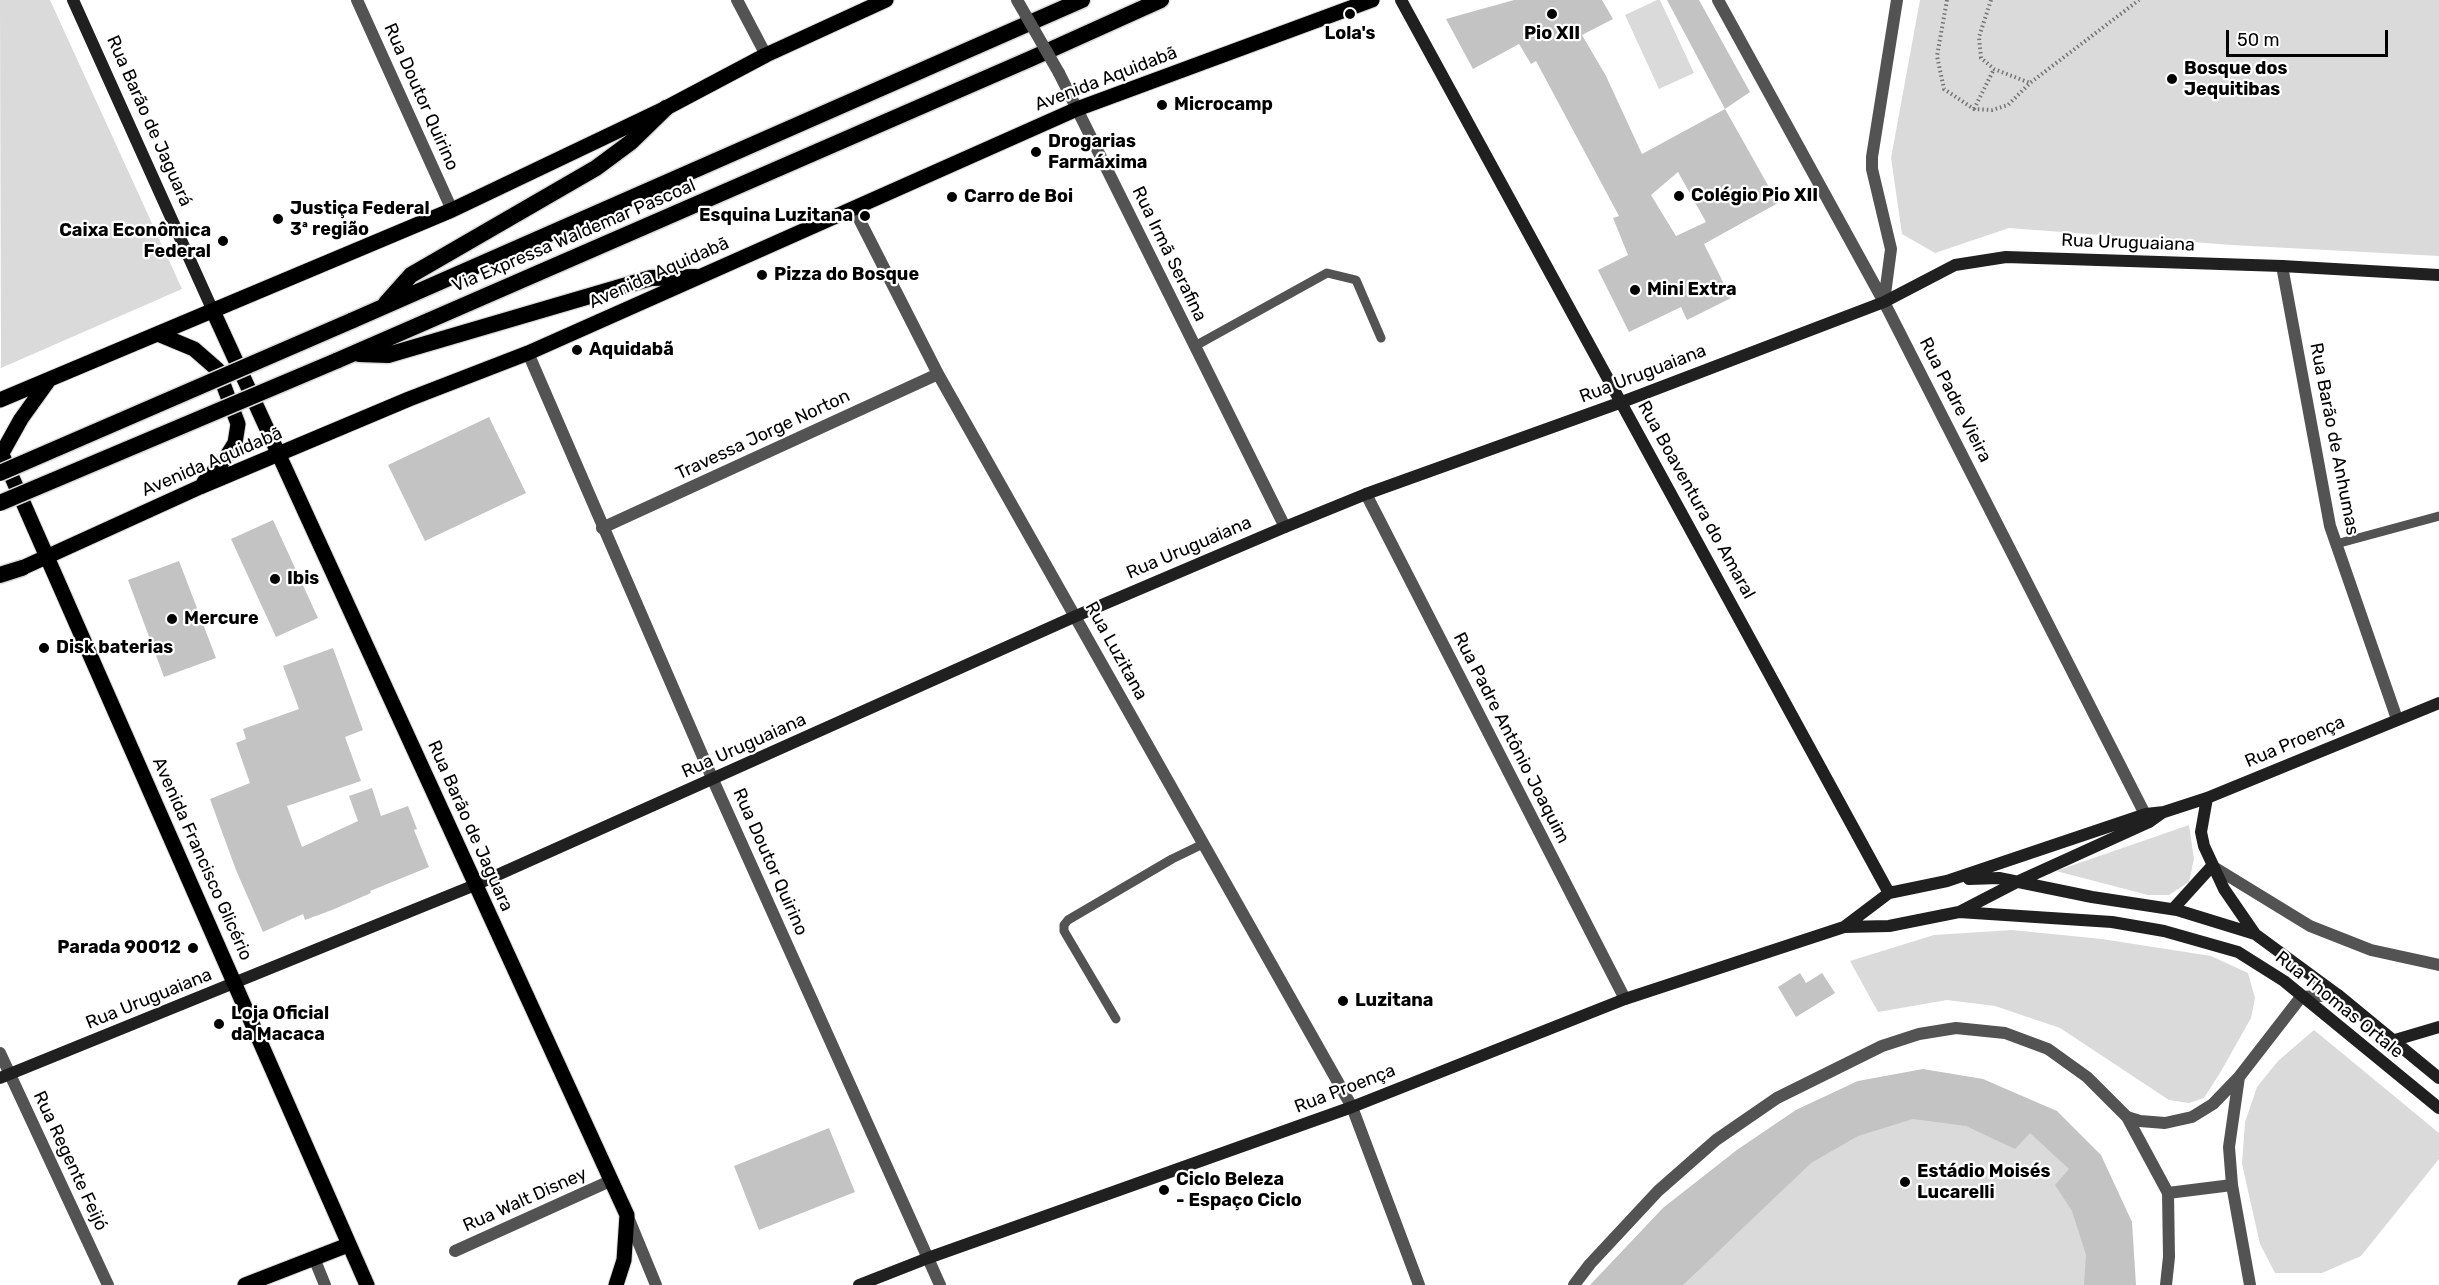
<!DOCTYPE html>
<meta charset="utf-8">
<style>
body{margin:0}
#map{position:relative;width:2439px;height:1285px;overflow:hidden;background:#fff;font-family:Rubik,sans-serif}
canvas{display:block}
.scale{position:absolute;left:2226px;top:30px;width:162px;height:27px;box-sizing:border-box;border:3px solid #000;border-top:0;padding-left:8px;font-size:18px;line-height:21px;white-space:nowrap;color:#000;-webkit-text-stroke:4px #fff;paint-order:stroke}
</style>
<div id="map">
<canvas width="2439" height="1285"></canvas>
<div class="scale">50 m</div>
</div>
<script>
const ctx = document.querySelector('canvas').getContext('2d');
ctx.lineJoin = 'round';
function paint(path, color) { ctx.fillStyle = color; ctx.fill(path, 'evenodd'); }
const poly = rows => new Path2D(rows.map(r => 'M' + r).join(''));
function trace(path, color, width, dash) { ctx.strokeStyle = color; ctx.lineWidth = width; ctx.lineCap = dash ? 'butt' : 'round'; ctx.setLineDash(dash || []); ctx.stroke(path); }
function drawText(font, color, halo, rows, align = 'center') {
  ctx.font = font + ' Rubik,sans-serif'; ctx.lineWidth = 4.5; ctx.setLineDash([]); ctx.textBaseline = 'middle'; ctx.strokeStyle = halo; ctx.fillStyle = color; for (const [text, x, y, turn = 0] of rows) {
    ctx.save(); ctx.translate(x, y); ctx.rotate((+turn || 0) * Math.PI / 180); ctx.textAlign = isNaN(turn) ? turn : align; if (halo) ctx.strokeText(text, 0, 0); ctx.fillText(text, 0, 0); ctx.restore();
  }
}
const green = poly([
 [0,0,50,0,182,289,1,368],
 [1657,0,1660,0,1694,73,1659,89,1625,15],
 [1920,0,2439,0,2439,256,2232,245,2009,228,1935,253,1902,234,1891,158],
 [2189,825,2194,859,2189,882,2169,895,2148,895,2056,871],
 [2012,930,2102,939,2211,956,2248,973,2255,998,2251,1018,2220,1073,2204,1098,2189,1103,2169,1100,2060,1028,1995,1006,1947,1000,1878,1012,1850,961,1934,935],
 [2314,1030,2439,1133,2439,1159,2361,1256,2322,1273,2275,1273,2260,1244,2242,1164,2245,1122,2257,1087,2278,1061],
 [1858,1081,2057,1111,2135,1285,1591,1285,1663,1208,1737,1150,1796,1110]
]);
const building = poly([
 [1514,0,1602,0,1613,19,1582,35,1606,76,1642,154,1725,109,1778,203,1704,244,1731,298,1687,320,1681,307,1629,332,1598,270,1628,255,1613,218,1619,216,1536,61,1531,64,1519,44,1473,69,1446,19],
 [1678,172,1706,222,1676,236,1651,195],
 [1667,0,1699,0,1750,92,1725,109],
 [489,417,526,493,425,541,388,465],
 [273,520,318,618,276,637,231,539],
 [179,561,216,658,164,677,128,580],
 [333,648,363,730,345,737,361,781,287,806,302,847,358,821,349,796,372,788,381,816,408,806,417,829,414,830,429,867,370,891,371,893,332,910,305,920,303,914,263,932,236,870,210,799,250,783,236,743,246,739,243,729,299,709,283,666],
 [1800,973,1806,983,1822,973,1835,993,1796,1017,1778,987],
 [1923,1069,1983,1079,2057,1111,2101,1155,2132,1222,2136,1285,2084,1285,2086,1255,2072,1211,2055,1185,2069,1169,2030,1133,2015,1149,1966,1126,1913,1119,1858,1136,1811,1163,1683,1285,1590,1285,1663,1208,1737,1150,1796,1110,1858,1081],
 [829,1128,855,1192,759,1230,734,1166]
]);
const path = poly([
 [1947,0,1937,56,1944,89,1974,109,1992,110,2008,105,2030,83,2139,0],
 [1991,0,1979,37,1981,58,1994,69,2030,83],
 [1974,109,1994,69]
]);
const service = poly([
 [1195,346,1327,273,1356,280,1381,338],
 [2336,544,2439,516],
 [1116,1019,1064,931,1064,925,1068,920,1172,859,1203,844]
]);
const minor = poly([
 [737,0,766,55],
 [1718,0,1884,302,2149,822],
 [854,209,938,374,1352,1107],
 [2282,266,2330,526,2397,719],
 [1884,302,1891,249,1872,169,1872,157,1897,0],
 [1366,494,1625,999],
 [602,528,938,374],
 [2212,866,2310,926,2371,950,2439,965],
 [0,1053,108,1285],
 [2239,1077,2229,1147,2232,1185,2250,1285],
 [2127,1117,2140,1121,2165,1123,2192,1117,2213,1104,2239,1077,2301,997,2338,995],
 [2168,1193,2232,1185],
 [628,1217,656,1285],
 [455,1251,610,1181],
 [314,1258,325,1285],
 [1574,1285,1590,1264,1658,1191,1716,1140,1777,1098,1882,1046,1919,1034,1956,1028,2005,1033,2048,1049,2087,1077,2127,1117,2168,1193,2169,1257,2166,1285]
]);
const tertiary = poly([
 [357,0,452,210],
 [1059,73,1285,527],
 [528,353,713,780,940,1285],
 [1352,1107,1419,1285]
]);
const secondary = poly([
 [73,0,213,311],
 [1401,0,1889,893],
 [2207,798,2201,832,2204,846,2224,889,2255,934],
 [1969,879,1999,878,2092,897,2177,910,2255,934,2338,995,2439,1078],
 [2173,909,2212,866],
 [1959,912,2112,922,2164,931,2238,952,2284,981,2439,1108],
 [1844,927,1889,926,1959,912,2019,881,2149,822,2163,812],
 [2395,1040,2439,1027],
 [0,1078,475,885,1076,616,1285,527,1366,494,1622,402,1884,302,1955,265,2006,257,2282,266,2439,275],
 [859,1285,928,1258,1352,1107,1625,999,1844,927,1889,893,1947,881,2146,814,2164,812,2207,798,2439,703]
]);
const primary = poly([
 [213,311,627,1215,624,1260,616,1285],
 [158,334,194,349,218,370,238,424,235,443,225,459,204,482],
 [0,400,452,210,666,108,766,55,886,0],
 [0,450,367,1285],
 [2,453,21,419,49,380],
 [22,568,200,487,409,399,528,353,1077,109,1372,0],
 [245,1285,348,1245]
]);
const trunk = poly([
 [386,303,411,275,596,168,631,142,666,108],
 [351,321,1082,0],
 [359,354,388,355,651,278,696,277],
 [336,361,1030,59,1161,0],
 [0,575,22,568]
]);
const tertiaryBridge = poly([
 [1017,0,1059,73]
]);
const trunkBridge = poly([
 [0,473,351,321],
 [0,503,336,361]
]);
const markers = [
 [1350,14,6,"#000"],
 [1552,14,6,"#000"],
 [2172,79,6,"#000"],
 [1162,105,6,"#000"],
 [1036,152,6,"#000"],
 [1679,196,6,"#000"],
 [952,197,6,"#000"],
 [865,216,6,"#000"],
 [278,219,6,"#000"],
 [223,241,6,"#000"],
 [762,275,6,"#000"],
 [1635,290,6,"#000"],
 [577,350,6,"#000"],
 [275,579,6,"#000"],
 [172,619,6,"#000"],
 [44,648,6,"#000"],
 [193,948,6,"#000"],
 [1343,1001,6,"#000"],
 [219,1024,6,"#000"],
 [1905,1182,6,"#000"],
 [1164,1190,6,"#000"]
];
const poiNames = [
 ["Lola's",1350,34,"center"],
 ["Pio XII",1552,34,"center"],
 ["Bosque dos",2184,69],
 ["Jequitibas",2184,90],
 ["Microcamp",1174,105],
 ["Drogarias",1048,142],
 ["Farmáxima",1048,163],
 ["Colégio Pio XII",1691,196],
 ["Carro de Boi",964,197],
 ["Justiça Federal",290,209],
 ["3ª região",290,230],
 ["Esquina Luzitana",853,216,"right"],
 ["Caixa Econômica",211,231,"right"],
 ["Federal",211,252,"right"],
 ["Pizza do Bosque",774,275],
 ["Mini Extra",1647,290],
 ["Aquidabã",589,350],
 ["Ibis",287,579],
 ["Mercure",184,619],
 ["Disk baterias",56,648],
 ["Parada 90012",181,948,"right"],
 ["Luzitana",1355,1001],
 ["Loja Oficial",231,1014],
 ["da Macaca",231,1035],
 ["Estádio Moisés",1917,1172],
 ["Lucarelli",1917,1193],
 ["Ciclo Beleza",1176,1180],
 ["- Espaço Ciclo",1176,1201]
];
const streetNames = [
 ["Avenida Aquidabã",1106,79,-21],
 ["Rua Doutor Quirino",421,97,66],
 ["Rua Barão de Jaguará",149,121,66],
 ["Via Expressa Waldemar Pascoal",574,236,-23],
 ["Rua Uruguaiana",2128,243,2],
 ["Rua Irmã Serafina",1169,254,64],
 ["Avenida Aquidabã",659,273,-24],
 ["Rua Uruguaiana",1643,374,-21],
 ["Rua Padre Vieira",1955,400,63],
 ["Travessa Jorge Norton",763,435,-25],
 ["Rua Barão de Anhumas",2334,439,79],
 ["Avenida Aquidabã",212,462,-23],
 ["Rua Boaventura do Amaral",1696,500,61],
 ["Rua Uruguaiana",1189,548,-23],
 ["Rua Luzitana",1116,651,61],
 ["Rua Padre Antônio Joaquim",1511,738,63],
 ["Rua Proença",2295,742,-23],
 ["Rua Uruguaiana",744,746,-24],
 ["Rua Barão de Jaguara",470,826,66],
 ["Avenida Francisco Glicério",202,859,66],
 ["Rua Doutor Quirino",770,862,66],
 ["Rua Uruguaiana",149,999,-22],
 ["Rua Thomas Ortale",2339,1005,39],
 ["Rua Proença",1345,1089,-21],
 ["Rua Regente Feijó",70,1161,65],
 ["Rua Walt Disney",525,1200,-24]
];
paint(green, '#dadada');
paint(building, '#c3c3c3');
trace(primary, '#dbdbdb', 17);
trace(trunk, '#dbdbdb', 19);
trace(path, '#757575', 4, [1.5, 3]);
trace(service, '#535353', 9);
trace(minor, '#535353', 12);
trace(tertiary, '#535353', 12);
trace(secondary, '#202020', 12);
trace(primary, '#000', 15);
trace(trunk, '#000', 16);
trace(trunkBridge, '#dbdbdb', 19, []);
trace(tertiaryBridge, '#535353', 12);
trace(trunkBridge, '#000', 16);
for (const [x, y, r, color] of markers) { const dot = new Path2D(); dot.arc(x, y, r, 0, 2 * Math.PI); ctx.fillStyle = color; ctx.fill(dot); trace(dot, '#fff', 2); }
drawText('bold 18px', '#000', '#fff', poiNames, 'left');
drawText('18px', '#000', '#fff', streetNames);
</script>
